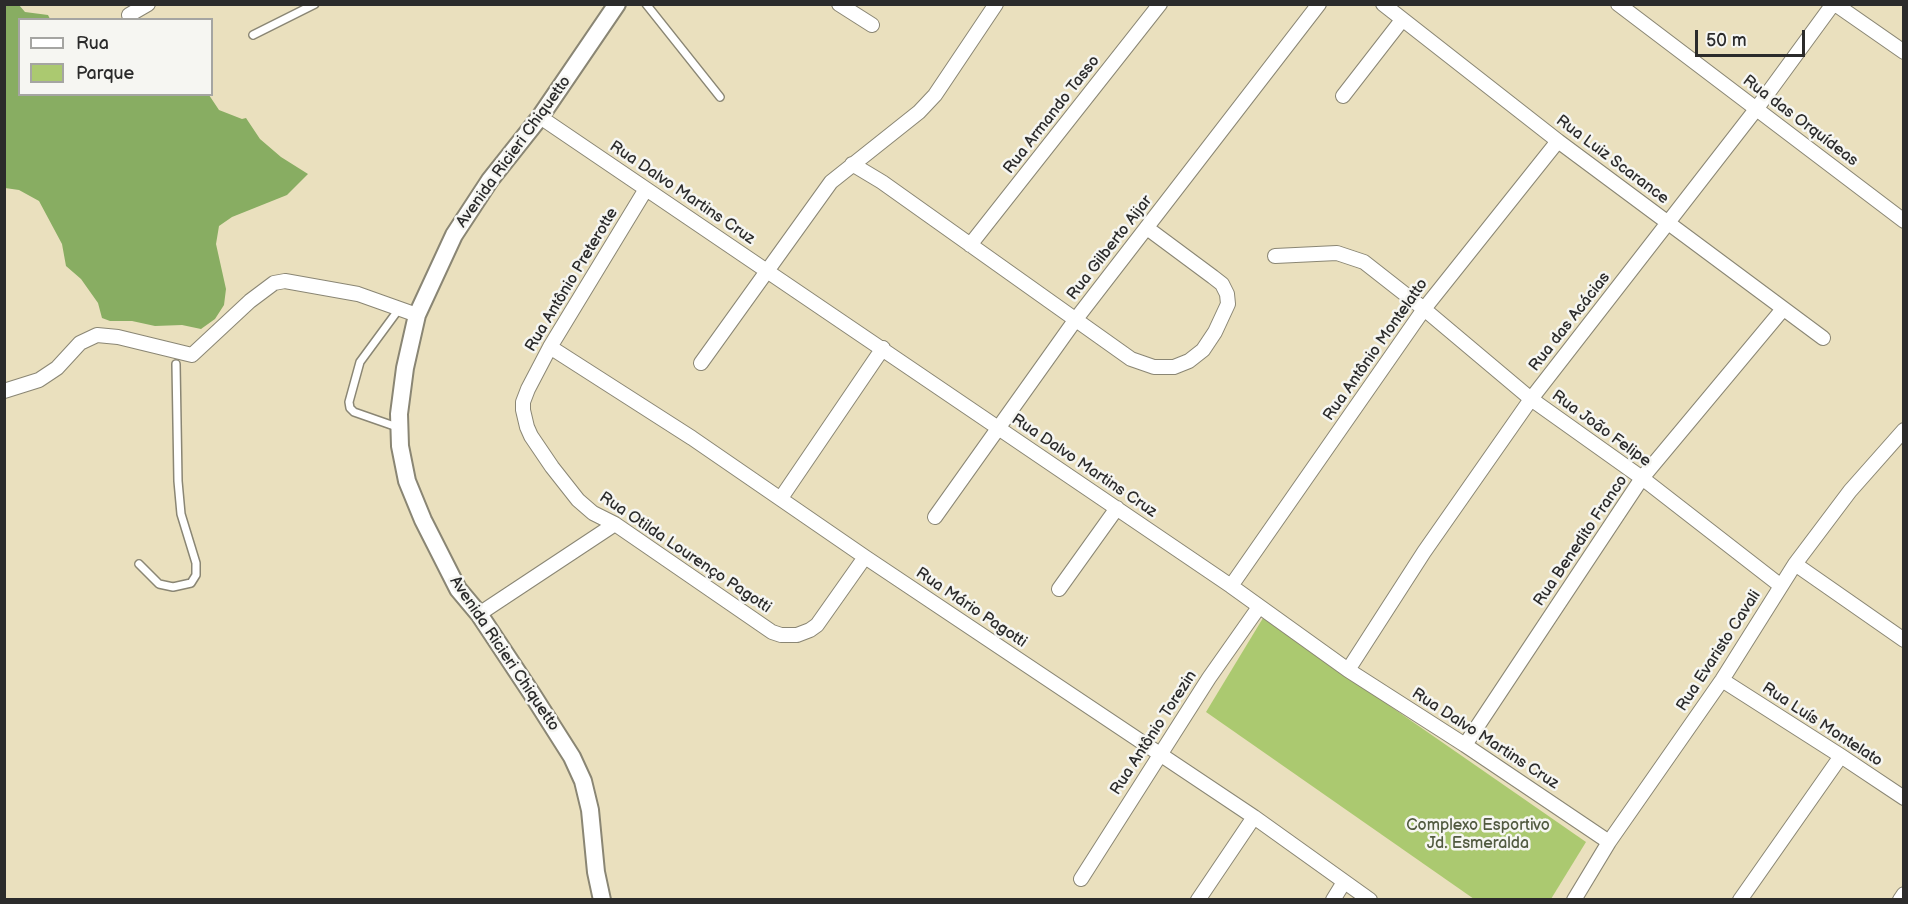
<!DOCTYPE html>
<meta charset="utf-8">
<style>
body{margin:0}
#map{position:relative;width:1908px;height:904px;overflow:hidden;background:#eae0be;font-family:"Balsamiq Sans",sans-serif}
canvas{display:block}
.frame{position:absolute;inset:0;border:6px solid #2b2b2b;pointer-events:none}
.legend{position:absolute;left:18px;top:18px;width:195px;height:78px;box-sizing:border-box;background:#f6f6f2;border:2px solid #a5a5a2;margin:0;padding:8px 10px;list-style:none;font-size:18px;color:#2b2b2b}
.legend li{display:flex;align-items:center;gap:12px;height:30px}
.legend b{width:30px;border:2px solid #a5a5a2}
.scale{position:absolute;left:1695px;top:30px;width:110px;height:27px;box-sizing:border-box;border:3px solid #2b2b2b;border-top:0;padding-left:8px;font-size:18px;line-height:21px;white-space:nowrap;color:#2b2b2b;-webkit-text-stroke:4px #f6f6f2;paint-order:stroke}
</style>
<div id="map">
<canvas width="1908" height="904"></canvas>
<div class="frame"></div>
<ul class="legend">
<li><b style="height:8px;background:#fff"></b>Rua</li>
<li><b style="height:16px;background:#abc970"></b>Parque</li>
</ul>
<div class="scale">50 m</div>
</div>
<script>
const ctx = document.querySelector('canvas').getContext('2d');
ctx.lineJoin = 'round';
function paint(path, color) { ctx.fillStyle = color; ctx.fill(path, 'evenodd'); }
const poly = rows => new Path2D(rows.map(r => 'M' + r).join(''));
function trace(path, color, width, dash) { ctx.strokeStyle = color; ctx.lineWidth = width; ctx.lineCap = dash ? 'butt' : 'round'; ctx.setLineDash(dash || []); ctx.stroke(path); }
function drawText(font, color, halo, rows, align = 'center') {
  ctx.font = font + ' "Balsamiq Sans",sans-serif'; ctx.lineWidth = 5; ctx.setLineDash([]); ctx.textBaseline = 'middle'; ctx.strokeStyle = halo; ctx.fillStyle = color; for (const [text, x, y, turn = 0] of rows) {
    ctx.save(); ctx.translate(x, y); ctx.rotate((+turn || 0) * Math.PI / 180); ctx.textAlign = isNaN(turn) ? turn : align; if (halo) ctx.strokeText(text, 0, 0); ctx.fillText(text, 0, 0); ctx.restore();
  }
}
const green = poly([
 [1263,618,1586,842,1551,899,1474,899,1206,712]
]);
const forest = poly([
 [4,5,19,5,25,12,48,15,50,19,20,20,20,94,209,95,219,110,242,119,246,118,260,139,281,157,308,174,287,195,232,217,219,226,216,244,226,289,224,305,215,319,201,329,182,325,155,326,132,321,110,321,102,318,98,303,81,279,66,266,62,244,39,201,19,190,5,188]
]);
const service = poly([
 [646,4,720,97],
 [253,35,315,4],
 [397,427,354,412,350,408,349,402,360,362,399,309],
 [139,564,159,584,173,587,191,583,196,575,196,563,181,514,178,481,176,364]
]);
const minor = poly([
 [839,4,872,25],
 [1383,4,1558,141,1823,338],
 [1618,4,1904,221],
 [1835,4,1904,52],
 [129,15,148,4],
 [1343,96,1402,20],
 [540,117,1231,586,1348,670,1465,745,1609,842],
 [852,164,882,182,1131,359,1154,367,1174,367,1189,361,1203,350,1215,332,1228,304,1227,294,1222,284,1213,277,1147,228],
 [646,189,550,347,528,389,523,402,523,410,527,427,531,436,552,467,578,500,593,513,615,524,772,632,781,635,797,635,810,630,817,625,865,557],
 [970,245,1160,4],
 [1275,256,1337,253,1364,262,1424,309,1531,399,1642,478,1781,586],
 [550,347,692,438,865,557,1254,817,1370,900],
 [701,363,831,182,919,112,935,95,996,4],
 [4,391,39,380,57,368,80,343,97,335,118,337,192,355,250,301,274,283,285,281,358,294,417,315],
 [781,498,883,348],
 [935,517,1076,319,1319,4],
 [1795,564,1904,640],
 [1231,586,1424,309,1558,141],
 [1059,589,1117,508],
 [479,614,615,524],
 [1348,670,1424,552,1531,399,1757,108,1833,4],
 [1722,680,1841,756,1904,798],
 [1465,745,1642,478,1783,309],
 [1081,879,1209,678,1259,607],
 [1198,900,1254,817],
 [1333,900,1344,882],
 [1574,900,1609,842,1722,680,1795,564,1850,491,1904,430],
 [1740,900,1841,756],
 [1900,900,1904,894]
]);
const tertiary = poly([
 [602,900,596,872,590,810,583,781,572,757,532,694,479,614,458,589,423,520,407,481,400,446,399,414,405,368,417,315,454,235,490,180,540,117,617,4]
]);
const streetNames = [
 ["Rua Armando Tasso",1052,115,-52],
 ["Rua das Orquídeas",1800,121,37],
 ["Avenida Ricieri Chiquetto",514,152,-54],
 ["Rua Luiz Scarance",1612,160,37],
 ["Rua Dalvo Martins Cruz",682,193,34],
 ["Rua Gilberto Aijar",1110,248,-52],
 ["Rua Antônio Preterotte",572,280,-59],
 ["Rua das Acácias",1570,322,-52],
 ["Rua Antônio Montelatto",1376,350,-55],
 ["Rua João Felipe",1601,429,36],
 ["Rua Dalvo Martins Cruz",1084,466,34],
 ["Rua Benedito Franco",1581,541,-56],
 ["Rua Otilda Lourenço Pagotti",685,553,34],
 ["Rua Mário Pagotti",971,608,34],
 ["Rua Evaristo Cavali",1719,651,-57],
 ["Avenida Ricieri Chiquetto",504,654,56],
 ["Rua Luís Montelato",1822,725,33],
 ["Rua Antônio Torezin",1154,733,-57],
 ["Rua Dalvo Martins Cruz",1485,739,33]
];
const parkNames = [
 ["Complexo Esportivo",1478,826],
 ["Jd. Esmeralda",1478,844]
];
paint(green, '#abc970');
paint(forest, '#88ad62');
trace(service, '#8a8674', 10);
trace(minor, '#8a8674', 16);
trace(tertiary, '#8a8674', 20);
trace(service, '#fff', 7);
trace(minor, '#fff', 14);
trace(tertiary, '#fff', 16);
drawText('16px', '#2b2b2b', '#f6f6f2', streetNames);
drawText('16px', '#515a40', '#f6f6f2', parkNames);
</script>
